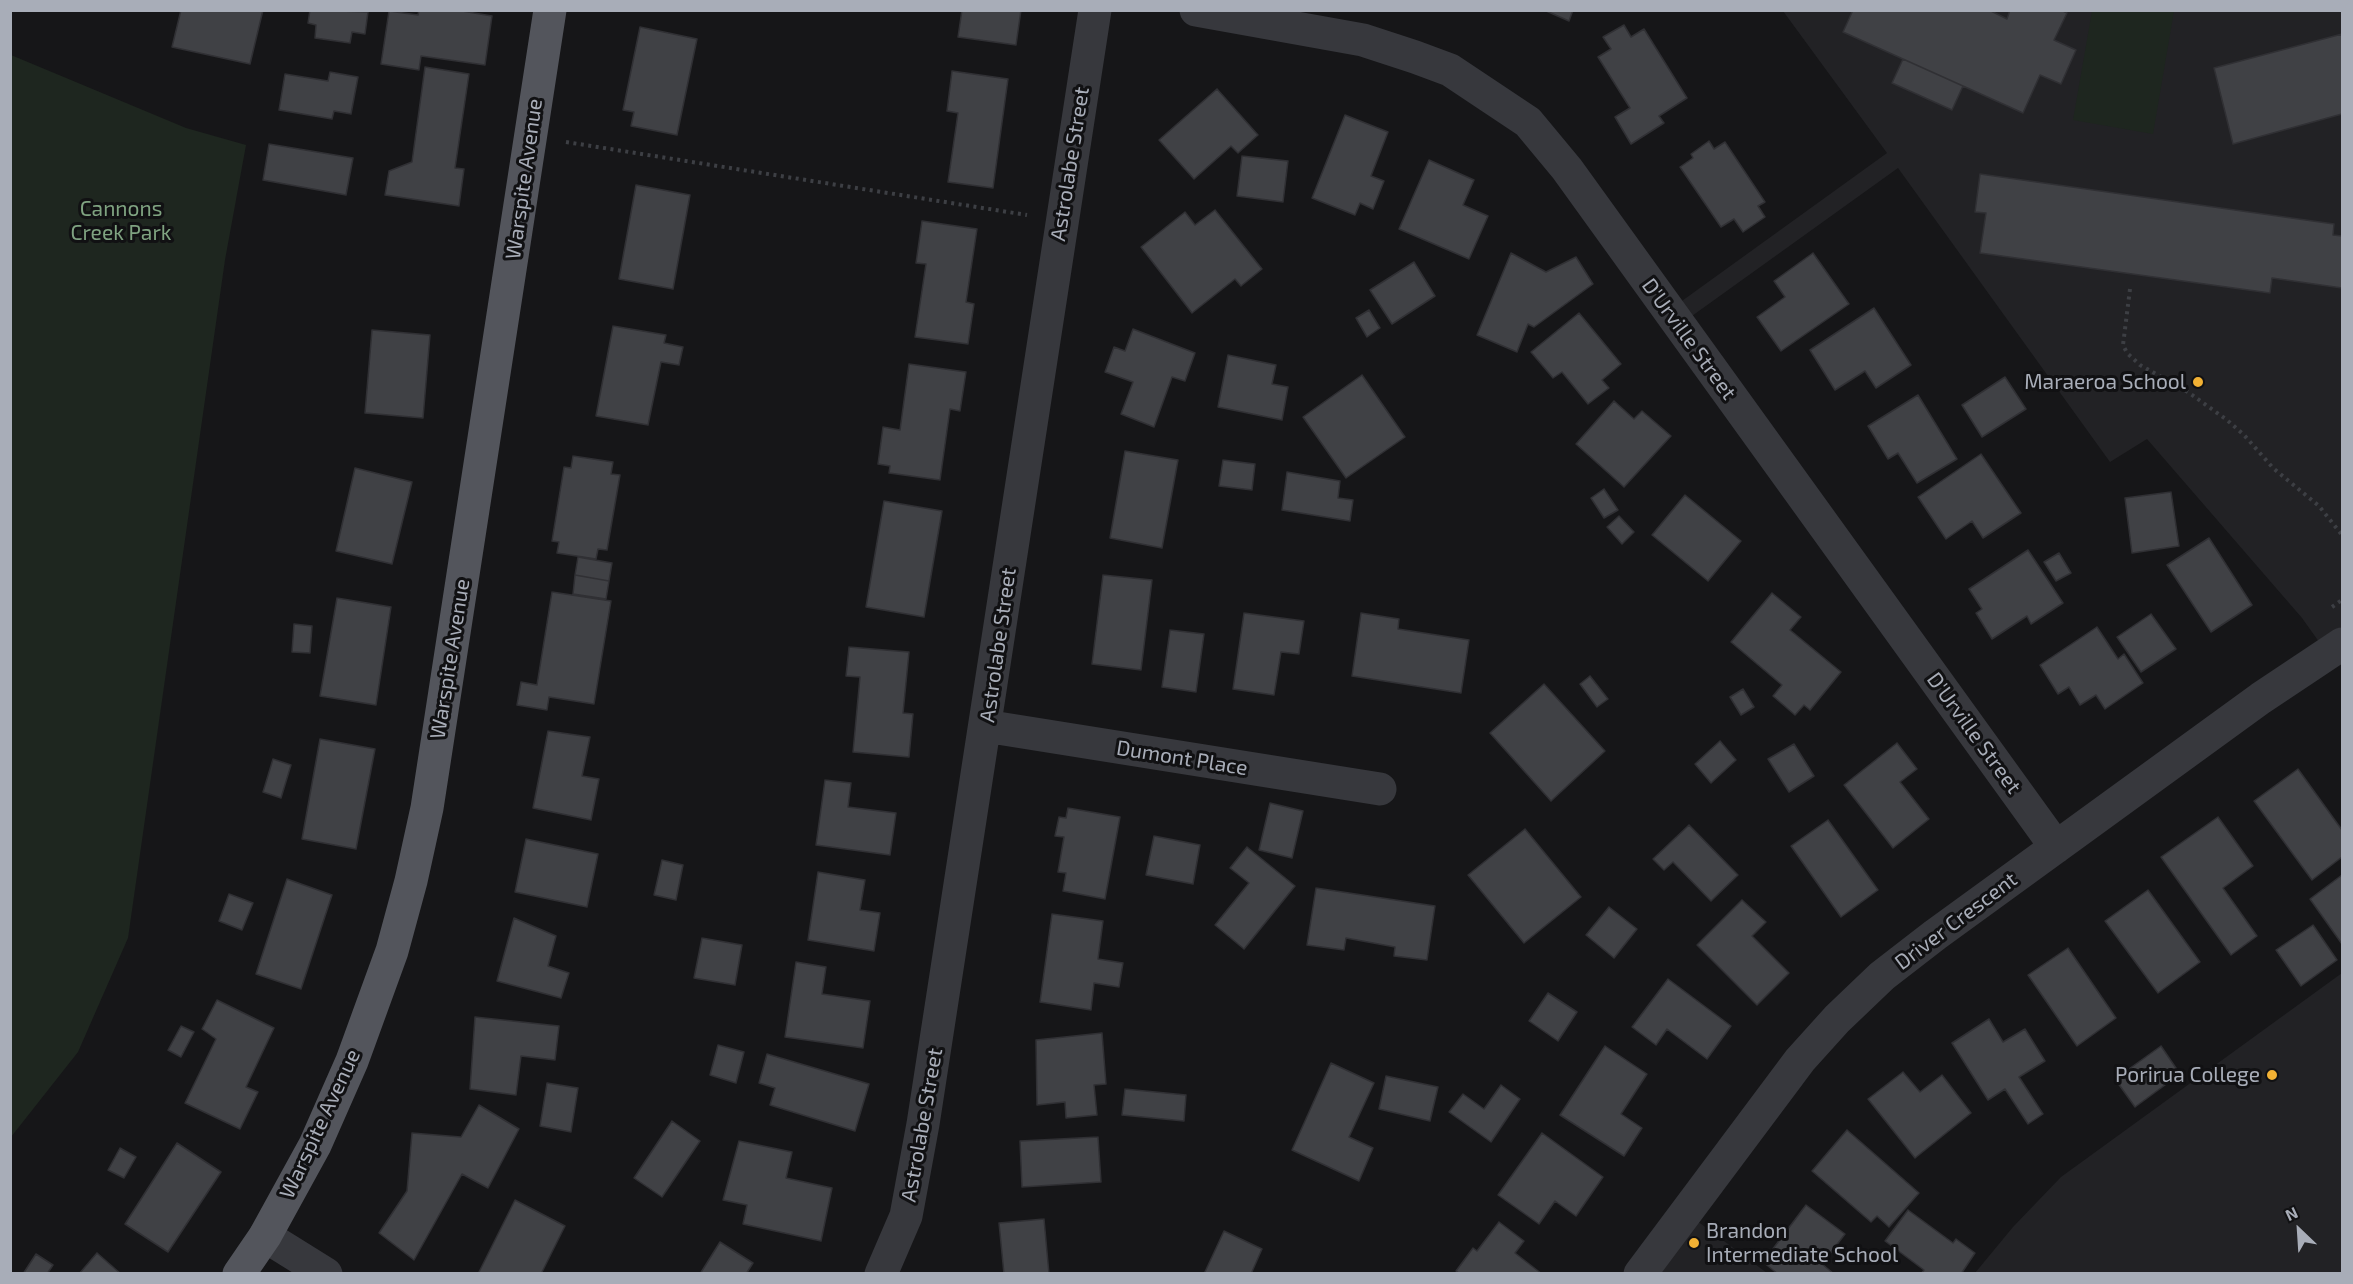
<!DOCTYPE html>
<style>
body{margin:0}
#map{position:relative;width:2353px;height:1284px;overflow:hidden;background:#161618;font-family:"Exo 2",sans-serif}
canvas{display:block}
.frame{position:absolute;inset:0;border:12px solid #a8adb8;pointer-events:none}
.north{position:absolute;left:2269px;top:1200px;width:60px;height:60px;-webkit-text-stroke:4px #111113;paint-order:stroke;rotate:335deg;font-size:16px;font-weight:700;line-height:24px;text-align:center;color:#a8adb8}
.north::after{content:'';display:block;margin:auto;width:21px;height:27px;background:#a8adb8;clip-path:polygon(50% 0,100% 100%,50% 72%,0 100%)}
</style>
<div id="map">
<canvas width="2353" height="1284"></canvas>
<div class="frame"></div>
<div class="north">N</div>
</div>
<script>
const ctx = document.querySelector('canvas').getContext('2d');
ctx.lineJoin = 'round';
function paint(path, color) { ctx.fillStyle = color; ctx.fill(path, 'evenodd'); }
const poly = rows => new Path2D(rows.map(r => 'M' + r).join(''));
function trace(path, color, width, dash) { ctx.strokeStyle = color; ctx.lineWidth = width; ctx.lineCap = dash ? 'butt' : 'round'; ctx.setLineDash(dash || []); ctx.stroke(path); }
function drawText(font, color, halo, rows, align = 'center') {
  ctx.font = font + ' "Exo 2",sans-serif'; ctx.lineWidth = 6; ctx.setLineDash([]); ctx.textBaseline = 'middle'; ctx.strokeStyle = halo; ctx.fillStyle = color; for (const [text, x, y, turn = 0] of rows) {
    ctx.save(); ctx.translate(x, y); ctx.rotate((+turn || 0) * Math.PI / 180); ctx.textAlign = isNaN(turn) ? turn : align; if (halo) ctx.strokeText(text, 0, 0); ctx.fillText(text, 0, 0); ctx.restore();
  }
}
const built = poly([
 [1783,11,2342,11,2342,644,2327,653,2302,618,2147,439,2110,462,1898,168,1678,326,1668,311,1887,153],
 [2342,973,2342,1273,1975,1273,2013,1227,2061,1177],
 [1685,1212,1767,1273,1640,1274]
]);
const green = poly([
 [2092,11,2174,11,2153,134,2073,120],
 [11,55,186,128,246,145,225,260,128,938,78,1052,11,1137]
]);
const building = poly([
 [181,10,263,10,250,64,172,47,181,10],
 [310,10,368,12,365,34,352,32,350,43,315,38,316,25,308,23,310,10],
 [419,10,456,10,492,16,485,65,421,56,419,70,381,64,389,11,418,15,419,10],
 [962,10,1021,10,1016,45,958,37,962,10],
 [1544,10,1573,10,1569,21,1544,10],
 [1853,10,1989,10,2007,19,2010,10,2061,10,2067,13,2054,40,2076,50,2061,84,2040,75,2023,113,1843,32,1853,10],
 [1624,25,1631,37,1644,29,1687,98,1659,116,1664,123,1631,144,1615,117,1630,108,1598,57,1611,49,1603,37,1624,25],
 [640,27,697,39,677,135,631,126,634,112,623,110,640,27],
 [2342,34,2342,114,2233,144,2214,68,2342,34],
 [1903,59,1963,86,1952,110,1892,83,1903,59],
 [425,67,469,74,455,168,464,169,459,206,385,195,389,171,412,162,425,67],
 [952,71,1008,79,993,188,948,182,958,113,947,111,952,71],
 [330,72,358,77,351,114,334,111,332,119,279,110,285,74,328,81,330,72],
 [1217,89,1258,135,1238,153,1231,146,1194,179,1159,140,1217,89],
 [1345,115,1388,132,1371,176,1384,181,1373,209,1360,203,1355,215,1312,198,1345,115],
 [1709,141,1714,149,1725,142,1765,202,1758,206,1765,217,1743,232,1734,219,1721,227,1680,167,1693,158,1691,154,1709,141],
 [269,144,353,158,346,195,263,180,269,144],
 [1242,156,1288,161,1283,202,1237,196,1242,156],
 [1429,160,1474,180,1463,205,1488,216,1469,259,1399,229,1429,160],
 [1980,174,2334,224,2333,235,2342,236,2342,288,2272,278,2270,293,1980,253,1986,213,1975,212,1980,174],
 [636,185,690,195,673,289,619,279,636,185],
 [1215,210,1262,269,1241,286,1235,279,1192,313,1141,247,1185,212,1195,225,1215,210],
 [922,221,977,229,966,302,974,304,968,344,915,337,926,264,916,263,922,221],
 [1511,253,1546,272,1576,257,1593,284,1534,327,1528,324,1517,352,1477,335,1511,253],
 [1813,253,1849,304,1781,351,1757,317,1785,297,1774,281,1813,253],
 [1414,262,1435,296,1392,324,1370,290,1414,262],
 [1874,308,1911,365,1876,388,1865,371,1835,390,1810,350,1874,308],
 [1369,310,1380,328,1367,337,1356,318,1369,310],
 [1579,313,1621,364,1602,380,1609,388,1588,404,1562,372,1553,378,1531,352,1579,313],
 [613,326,666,335,664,343,683,347,679,365,661,362,648,425,596,416,613,326],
 [1133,329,1195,353,1185,381,1172,377,1154,427,1121,414,1133,382,1105,372,1114,347,1125,351,1133,329],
 [372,330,430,335,423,418,365,413,372,330],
 [1228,355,1276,365,1272,384,1288,387,1282,420,1218,407,1228,355],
 [909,364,966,372,960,411,950,409,940,480,889,473,890,466,878,464,883,427,900,430,909,364],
 [1362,375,1405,437,1346,478,1303,417,1362,375],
 [2005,377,2026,409,1982,437,1962,405,2005,377],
 [1918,395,1957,459,1917,483,1898,453,1888,459,1868,426,1918,395],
 [1614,401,1634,419,1642,411,1671,436,1624,487,1576,444,1614,401],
 [1125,451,1178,460,1162,548,1110,538,1125,451],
 [1981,454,2021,513,1983,538,1972,521,1946,539,1918,497,1981,454],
 [573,456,613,462,611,474,620,475,607,550,598,549,596,559,557,553,559,542,552,541,564,467,571,468,573,456],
 [1223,460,1255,464,1252,490,1219,486,1223,460],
 [355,468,412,482,392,564,336,551,355,468],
 [1287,472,1340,481,1338,498,1353,500,1350,521,1282,510,1287,472],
 [1604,489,1618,510,1604,518,1591,498,1604,489],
 [2171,492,2179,546,2132,553,2125,498,2171,492],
 [1685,495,1741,541,1708,581,1652,535,1685,495],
 [884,501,942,511,924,617,866,607,884,501],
 [1619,516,1634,532,1622,544,1607,527,1619,516],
 [2209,538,2252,605,2211,632,2167,565,2209,538],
 [2028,550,2063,603,2031,624,2027,616,1992,639,1976,613,1982,609,1969,589,2028,550],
 [2059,553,2071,573,2056,581,2044,562,2059,553],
 [578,557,612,563,609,581,575,575,578,557],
 [575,575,609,581,606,599,573,594,575,575],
 [1103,575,1152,580,1141,670,1092,664,1103,575],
 [552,592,611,601,594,704,549,697,547,710,517,705,521,682,537,685,552,592],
 [1772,593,1801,617,1790,630,1841,672,1810,710,1804,705,1795,715,1773,696,1782,685,1731,642,1772,593],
 [337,598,391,607,376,705,320,696,337,598],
 [1244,613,1304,621,1299,654,1281,652,1274,695,1233,689,1244,613],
 [1361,613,1399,619,1398,629,1469,640,1461,693,1352,676,1361,613],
 [2151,614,2176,649,2141,672,2117,637,2151,614],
 [294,624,312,626,310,653,292,652,294,624],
 [2097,627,2118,659,2124,654,2143,683,2105,709,2096,695,2080,705,2069,687,2058,694,2040,665,2097,627],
 [1170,630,1204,634,1196,692,1162,687,1170,630],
 [849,647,909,652,903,713,913,714,909,757,853,752,860,677,846,676,849,647],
 [1590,676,1608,699,1597,707,1580,684,1590,676],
 [1544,684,1605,751,1551,801,1490,733,1544,684],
 [1743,689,1754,707,1741,715,1730,697,1743,689],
 [548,731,590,737,582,776,599,779,591,820,533,808,548,731],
 [320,739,375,749,356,849,302,839,320,739],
 [1720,741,1736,760,1711,783,1695,764,1720,741],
 [1897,743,1917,769,1900,782,1929,819,1893,848,1844,785,1897,743],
 [1794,744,1814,776,1789,792,1768,759,1794,744],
 [273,759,291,765,281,798,263,792,273,759],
 [2298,769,2342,830,2342,857,2312,880,2254,801,2298,769],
 [825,780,851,783,848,807,896,813,890,855,816,845,825,780],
 [1270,803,1303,811,1292,858,1259,850,1270,803],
 [1068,808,1120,817,1105,899,1063,891,1066,873,1058,872,1064,837,1055,836,1059,817,1066,818,1068,808],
 [2218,817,2253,866,2223,888,2257,936,2231,955,2161,857,2218,817],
 [1828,820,1878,890,1841,917,1791,846,1828,820],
 [1689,825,1738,875,1711,901,1673,862,1664,870,1653,859,1689,825],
 [1525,829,1581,897,1524,943,1468,875,1525,829],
 [1154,836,1200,845,1193,884,1146,875,1154,836],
 [526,839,598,854,587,907,515,892,526,839],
 [1247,847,1295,886,1244,949,1215,925,1249,883,1230,868,1247,847],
 [662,860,683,865,676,900,654,895,662,860],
 [818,872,865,880,860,910,880,913,874,951,808,940,818,872],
 [2342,875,2342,944,2310,899,2342,875],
 [287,879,332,895,301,989,256,974,287,879],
 [1316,888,1435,906,1427,960,1394,956,1395,947,1346,938,1344,950,1307,945,1316,888],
 [2148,890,2200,962,2158,993,2105,921,2148,890],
 [229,894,253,903,242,930,219,921,229,894],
 [1742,900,1766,922,1752,936,1789,973,1757,1005,1697,945,1742,900],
 [1609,907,1637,929,1614,958,1586,935,1609,907],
 [1052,914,1103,921,1098,959,1123,963,1119,987,1094,983,1091,1010,1040,1002,1052,914],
 [514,918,556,936,548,966,569,973,561,998,497,981,514,918],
 [2313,925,2337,960,2301,986,2276,950,2313,925],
 [702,938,742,945,735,985,694,978,702,938],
 [2068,948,2116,1018,2077,1046,2028,975,2068,948],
 [796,962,826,967,822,994,870,1001,863,1048,785,1037,796,962],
 [1668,979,1731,1026,1707,1059,1667,1029,1656,1045,1632,1027,1668,979],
 [1548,993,1577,1012,1558,1041,1529,1021,1548,993],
 [217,1000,274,1028,246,1087,258,1092,240,1129,185,1103,216,1039,202,1029,217,1000],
 [475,1017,559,1026,555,1060,521,1056,516,1095,470,1089,475,1017],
 [1989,1019,2003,1042,2025,1029,2045,1061,2019,1077,2043,1114,2028,1124,2005,1089,1988,1100,1952,1043,1989,1019],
 [181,1026,194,1032,181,1057,168,1050,181,1026],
 [1102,1033,1106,1084,1094,1085,1097,1115,1066,1118,1065,1102,1037,1105,1036,1040,1102,1033],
 [718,1045,744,1052,736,1083,710,1075,718,1045],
 [1605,1046,1647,1074,1621,1114,1642,1128,1624,1156,1560,1115,1605,1046],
 [2161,1046,2180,1074,2135,1107,2115,1079,2161,1046],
 [767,1054,869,1084,855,1131,770,1105,775,1088,759,1083,767,1054],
 [1331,1063,1374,1083,1349,1137,1373,1148,1359,1181,1292,1150,1331,1063],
 [1903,1072,1920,1092,1942,1075,1971,1113,1915,1158,1868,1099,1903,1072],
 [1386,1076,1438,1087,1430,1121,1379,1109,1386,1076],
 [547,1083,578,1088,571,1132,540,1126,547,1083],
 [1501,1085,1520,1099,1491,1142,1449,1112,1463,1094,1484,1109,1501,1085],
 [1125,1089,1186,1095,1184,1121,1122,1115,1125,1089],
 [479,1105,519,1129,488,1188,462,1174,414,1260,379,1233,407,1191,412,1133,461,1137,479,1105],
 [672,1121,700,1141,662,1197,634,1178,672,1121],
 [1847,1130,1919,1193,1889,1227,1877,1216,1871,1222,1812,1171,1847,1130],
 [1542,1133,1603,1177,1576,1216,1555,1201,1539,1224,1498,1195,1542,1133],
 [1098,1137,1101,1182,1022,1187,1020,1141,1098,1137],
 [739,1141,792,1152,786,1178,832,1188,821,1241,743,1224,747,1205,723,1200,739,1141],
 [177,1143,221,1172,168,1252,125,1224,177,1143],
 [120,1148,136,1157,124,1178,108,1170,120,1148],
 [515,1200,565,1226,541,1274,478,1274,515,1200],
 [1806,1205,1845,1234,1822,1264,1834,1274,1778,1274,1763,1262,1806,1205],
 [1908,1210,1953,1243,1956,1239,1975,1253,1961,1274,1921,1274,1924,1270,1885,1241,1908,1210],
 [1044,1219,1049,1274,1004,1274,999,1223,1044,1219],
 [1499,1222,1524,1241,1515,1253,1542,1274,1460,1274,1456,1271,1473,1248,1477,1251,1499,1222],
 [1224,1231,1262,1249,1251,1274,1204,1274,1224,1231],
 [720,1242,753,1263,746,1274,700,1274,720,1242],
 [97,1253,121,1274,79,1274,97,1253],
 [36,1254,53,1265,47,1274,23,1274,36,1254]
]);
const path = poly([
 [566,142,1027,215],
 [2130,289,2123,345,2127,353,2140,365,2188,392,2227,420,2244,435,2273,468,2319,506,2342,535],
 [2332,607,2342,600]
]);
const minor = poly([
 [1196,10,1363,40,1415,57,1450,70,1528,122,1567,169,2056,847],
 [985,726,1380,789],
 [265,1236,326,1274],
 [881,1274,906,1216,923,1124,1095,10],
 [1640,1274,1800,1060,1837,1019,1882,976,1935,935,2261,698,2342,644]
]);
const major = poly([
 [239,1274,265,1236,315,1145,352,1061,392,951,411,881,427,808,550,10]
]);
const markers = [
 [2198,382,6,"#f2b134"],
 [2272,1075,6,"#f2b134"],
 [1694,1243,6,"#f2b134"]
];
const streetNames = [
 ["Astrolabe Street",1070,164,-81],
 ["Warspite Avenue",524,179,-82],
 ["D'Urville Street",1689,339,54],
 ["Astrolabe Street",998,645,-82],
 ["Warspite Avenue",450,659,-81],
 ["D'Urville Street",1974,733,54],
 ["Dumont Place",1182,758,9],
 ["Driver Crescent",1956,921,-37],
 ["Warspite Avenue",320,1124,-65],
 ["Astrolabe Street",922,1125,-80]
];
const parkNames = [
 ["Cannons",121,209],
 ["Creek Park",121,233]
];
const poiNames = [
 ["Maraeroa School",2186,382],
 ["Porirua College",2260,1075],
 ["Brandon",1706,1231,"left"],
 ["Intermediate School",1706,1255,"left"]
];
paint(built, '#222225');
paint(green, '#1e261f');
paint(building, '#404145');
trace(building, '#303034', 1.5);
trace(path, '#3d3f44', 4, [3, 4.5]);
trace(minor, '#37383d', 33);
trace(major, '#53555c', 33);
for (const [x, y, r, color] of markers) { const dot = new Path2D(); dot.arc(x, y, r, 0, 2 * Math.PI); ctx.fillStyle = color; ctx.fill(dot); trace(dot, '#111113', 2); }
drawText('21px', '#a8adb8', '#111113', streetNames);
drawText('21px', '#7fa381', '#111113', parkNames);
drawText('21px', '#a8adb8', '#111113', poiNames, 'right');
</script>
